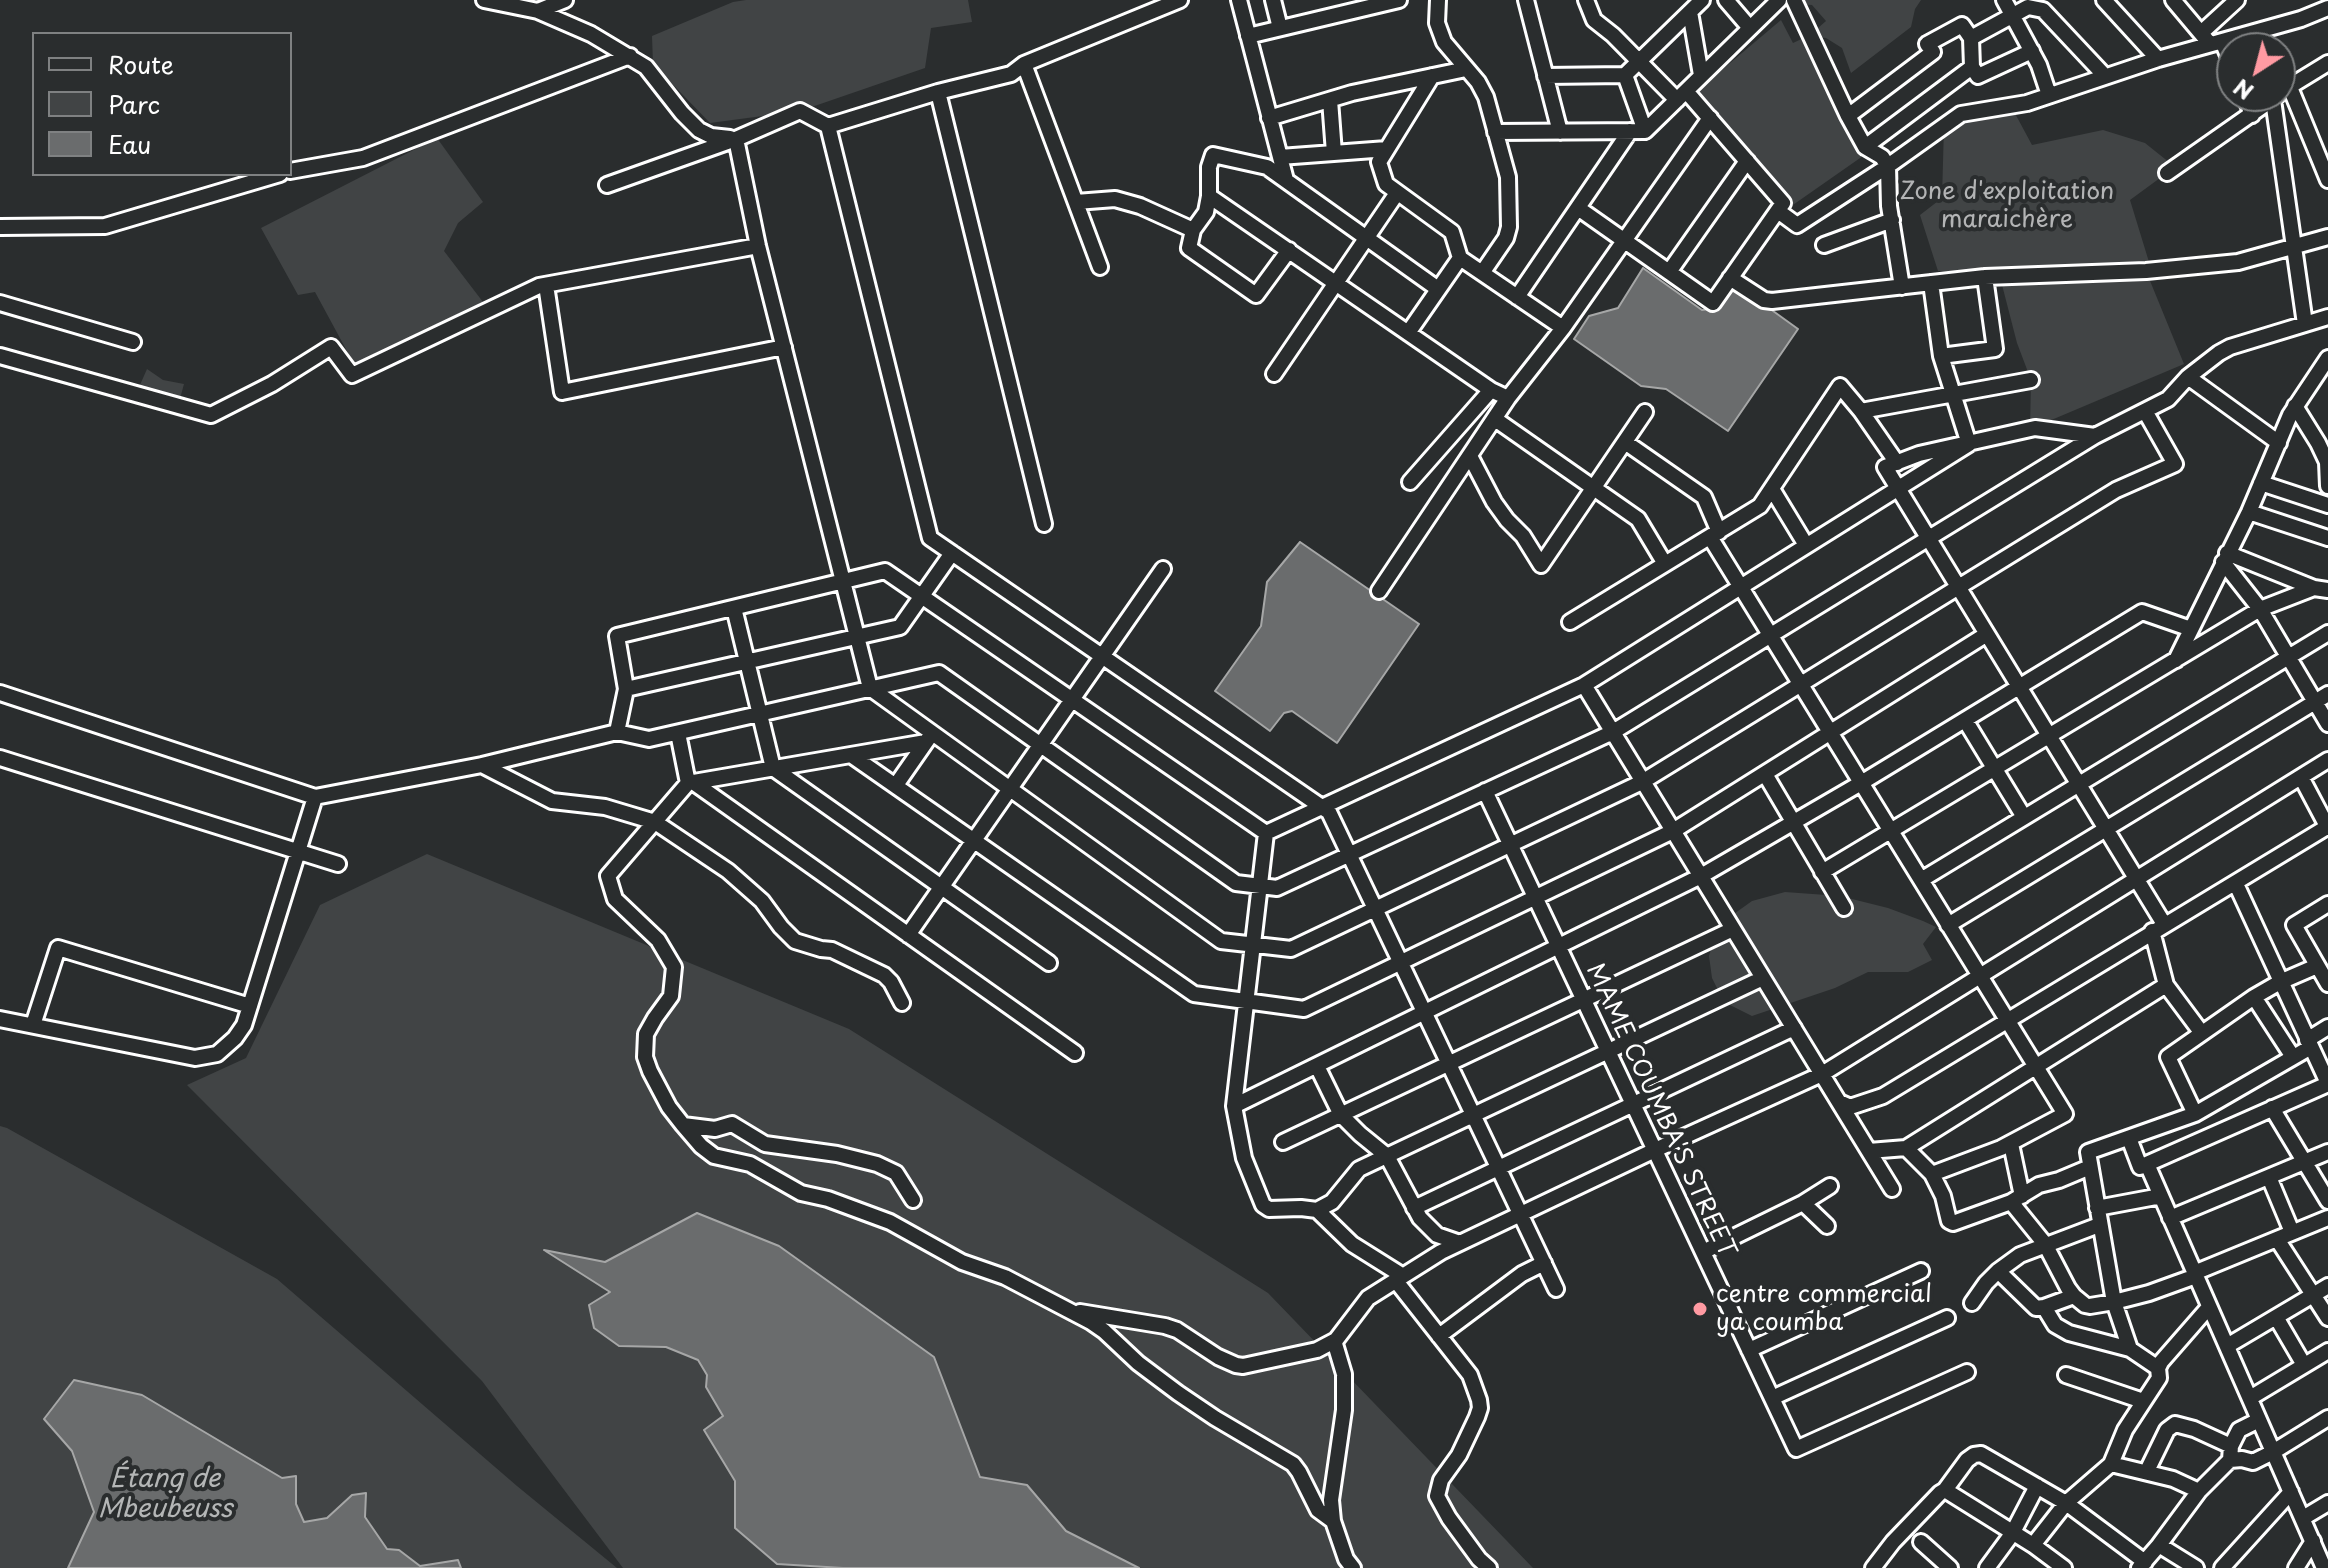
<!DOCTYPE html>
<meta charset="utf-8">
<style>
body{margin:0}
#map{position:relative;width:2328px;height:1568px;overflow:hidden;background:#2a2d2e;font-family:"Playpen Sans",sans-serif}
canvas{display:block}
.legend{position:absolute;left:32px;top:32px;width:260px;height:144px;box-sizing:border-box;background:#2a2d2e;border:2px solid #7f8182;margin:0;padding:10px 14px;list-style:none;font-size:24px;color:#fff}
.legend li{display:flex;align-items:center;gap:16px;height:40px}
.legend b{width:40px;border:2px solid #7f8182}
.north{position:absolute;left:2216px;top:32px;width:80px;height:80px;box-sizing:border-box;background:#2a2d2e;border:2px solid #7f8182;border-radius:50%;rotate:216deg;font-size:22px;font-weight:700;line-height:32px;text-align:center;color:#fff}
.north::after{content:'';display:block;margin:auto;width:28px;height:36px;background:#ff9aa2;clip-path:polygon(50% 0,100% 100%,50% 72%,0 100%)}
</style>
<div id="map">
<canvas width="2328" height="1568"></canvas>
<ul class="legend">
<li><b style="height:10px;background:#2a2d2e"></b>Route</li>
<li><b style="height:22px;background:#414445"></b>Parc</li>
<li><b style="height:22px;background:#6a6c6d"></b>Eau</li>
</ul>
<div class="north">N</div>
</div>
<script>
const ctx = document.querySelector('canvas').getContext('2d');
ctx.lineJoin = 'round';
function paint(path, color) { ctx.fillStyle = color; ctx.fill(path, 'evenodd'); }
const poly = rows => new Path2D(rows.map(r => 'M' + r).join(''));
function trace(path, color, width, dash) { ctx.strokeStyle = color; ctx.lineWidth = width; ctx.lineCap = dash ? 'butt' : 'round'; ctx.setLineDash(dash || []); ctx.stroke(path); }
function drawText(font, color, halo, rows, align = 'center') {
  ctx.font = font + ' "Playpen Sans",sans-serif'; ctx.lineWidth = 8; ctx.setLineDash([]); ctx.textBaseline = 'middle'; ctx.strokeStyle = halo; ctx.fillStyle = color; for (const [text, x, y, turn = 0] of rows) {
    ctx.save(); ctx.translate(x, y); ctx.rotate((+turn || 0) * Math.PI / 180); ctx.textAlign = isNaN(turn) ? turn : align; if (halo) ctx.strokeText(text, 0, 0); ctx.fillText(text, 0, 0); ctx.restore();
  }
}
const green = poly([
 [746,0,968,0,972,22,931,28,925,68,800,111,710,123,653,64,652,36,733,2],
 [1798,0,1921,0,1915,9,1911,27,1851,73,1842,48,1826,38,1811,36,1863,156,1790,207,1691,96,1781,20,1793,43,1810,35,1826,21,1812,5,1796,4],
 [2011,106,2032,145,2103,130,2145,143,2175,167,2130,200,2149,262,2143,271,2146,271,2184,364,2030,429,2031,380,2017,343,2000,277,2112,272,1938,271,1920,215,1942,198,1944,126],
 [437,138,483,202,458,223,444,251,483,302,354,364,315,292,298,295,261,228],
 [147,369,163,380,184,384,178,406,136,394],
 [427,854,849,1029,1268,1293,1533,1568,623,1568,482,1381,187,1085,246,1058,320,905],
 [1785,892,1840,896,1888,908,1923,921,1936,927,1923,944,1932,960,1908,972,1868,972,1835,988,1752,1016,1724,1002,1712,978,1709,956,1715,936,1731,916,1752,901],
 [0,1126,7,1128,277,1279,517,1486,617,1568,461,1568,457,1560,420,1566,399,1550,387,1549,352,1496,327,1518,304,1522,296,1504,296,1476,282,1478,222,1444,44,1420,72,1451,94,1512,68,1568,0,1568]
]);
const water = poly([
 [1643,268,1702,310,1717,308,1737,285,1798,329,1728,431,1666,389,1641,386,1574,339,1589,316,1618,308,1643,268],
 [1300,542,1419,624,1337,743,1292,711,1284,713,1270,731,1215,691,1261,626,1267,582,1300,542],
 [697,1213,779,1246,934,1357,980,1477,1027,1485,1066,1531,1139,1568,843,1568,777,1564,735,1528,735,1481,704,1430,723,1416,706,1387,707,1375,698,1360,666,1347,619,1346,594,1328,589,1305,610,1292,544,1250,605,1262,697,1213],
 [74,1380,142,1395,282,1478,296,1476,296,1504,304,1522,327,1518,352,1495,366,1493,365,1517,387,1549,399,1550,420,1566,458,1560,461,1568,68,1568,94,1512,72,1451,44,1419,74,1380]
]);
const minor = poly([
 [484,0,538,11,591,34,646,67,682,113,699,130,711,136,730,138],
 [1239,0,1286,180],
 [1273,0,1280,28],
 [1438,0,1437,23,1444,42,1478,82,1486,97,1508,177,1509,227,1506,238,1482,273],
 [1526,0,1560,132],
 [1586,0,1594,20,1613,35,1677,100],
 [1726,0,1750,28],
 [1794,0,1848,116,1865,147,1882,157,1888,166,1889,206,1902,287],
 [2004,0,2039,65,2049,95],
 [2104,0,2158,59],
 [2173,0,2210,44],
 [538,11,565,0],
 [1690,12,1701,75],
 [2201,33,2237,0],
 [1248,36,1399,0],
 [1971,38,2028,7,2043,10,2105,76],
 [2222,41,2232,65],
 [1024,64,1100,267],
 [1625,75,1645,131],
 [1432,76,1379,162,1386,184,1452,232,1460,258,1563,328],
 [1545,76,1625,75,1702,0],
 [2289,85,2328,180],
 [2284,90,2328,63],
 [938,92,1044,524],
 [2245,96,2252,115],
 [1330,100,1334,153],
 [2273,100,2305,324],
 [1848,116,1933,52,1927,44,1962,25,1971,38,1972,67,1978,76,2032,51],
 [1269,118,1352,93,1466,69],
 [828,126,930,538,1329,812,1556,1289],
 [1495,132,1645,131,1779,0],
 [736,139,758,246,870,688,1221,941,1291,949,1642,782,2116,490,2175,464,2145,411],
 [1865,147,1972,67],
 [1280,157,1387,149],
 [290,171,363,158,630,56],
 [2167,173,2277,96],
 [607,185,736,139,800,111,828,126,938,92,1011,74,1024,64,1180,0],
 [1209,196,1491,390,1508,398],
 [1076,202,1115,199,1140,206,1193,230],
 [1578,208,1713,303,1783,203,1686,91],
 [1778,211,1797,225,1888,166,1961,114,2027,103,2158,59,2301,19,2328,8],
 [0,227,105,226,280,174],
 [1824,245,1892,220],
 [1289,250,1256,295,1189,248,1193,230,1206,212,1209,196,1209,167,1213,155,1267,167,1438,289],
 [1669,272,1747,161],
 [1730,278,1764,300,1772,301,1985,277,2146,271,2238,262,2328,237],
 [546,285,562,392,784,347],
 [1517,297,1630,131],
 [0,303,133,342],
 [1408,333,1460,258],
 [0,356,211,415,272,384,331,347,352,375,539,286,758,246],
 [1941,356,1995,349,1985,277],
 [1274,374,1397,193],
 [2188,377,2279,443],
 [2295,406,2318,443,2327,462,2328,486],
 [1861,411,2031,380],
 [1495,419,1638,519,1665,564],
 [2095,436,2035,428,1919,454,1885,467,2164,924],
 [1625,442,1704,497,1719,532],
 [1470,456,1494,502,1507,520,1523,536,1541,565,1645,412],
 [1410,482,1491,390],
 [2261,483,2328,505],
 [1772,489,1806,545],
 [2249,512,2328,538],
 [1710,537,2065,1114,2001,1148,1932,1174],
 [2227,553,2314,588],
 [2223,562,2260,609,2328,724],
 [1379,591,1508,398,1563,328,1710,118],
 [734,608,773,768,1049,963],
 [1570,622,1760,506,1840,386,1861,411,1897,463],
 [2176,660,2249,512,2290,415,2328,358],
 [1584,685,1892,1189],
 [626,689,900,627,952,553],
 [0,693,315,797],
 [1965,720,2024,817],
 [617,732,626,689,617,636,885,571,1266,833],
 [678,733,688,783],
 [926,742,688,783,608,876,615,899,658,940,674,967,671,996,655,1018,646,1034,645,1057,650,1071,669,1107,683,1125,701,1146,714,1156,750,1164,801,1193,828,1199,890,1222,962,1262,1005,1277,1091,1322,1104,1331,1138,1363,1178,1393,1215,1418,1293,1464,1299,1472,1318,1510,1333,1521],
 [851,755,1194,994,1304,1009,1673,831,1987,634],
 [0,758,338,864],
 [482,765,552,801,605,807,655,822,728,871,762,901,781,927,795,941,821,949,832,950,884,975,891,982,902,1003],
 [1765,774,1844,908],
 [2301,777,2328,828],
 [693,782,1075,1053],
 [896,785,928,739],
 [1485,791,1796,1449,1967,1372],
 [1266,833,1584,685,1969,444,1941,356,1931,283],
 [1266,833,1234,1106,1244,1158,1263,1205,1269,1209,1301,1208,1317,1210,1352,1244,1403,1276],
 [1822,872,2260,609,2314,588,2328,590],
 [1921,880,2328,633],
 [2236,884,2328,1083],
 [2328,904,2294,925,2328,984],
 [1948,925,2328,694],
 [2152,931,2166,985,2201,1032],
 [908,935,1163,569],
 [2254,997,2293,1057],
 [0,1019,195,1058,217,1054,235,1038,244,1025,315,797,482,765,617,732,649,739,939,673,1236,883,1277,888,1613,732,2095,436,2168,399,2188,377,2219,353,2230,347,2328,317],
 [33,1025,58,948,250,1006],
 [2307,1040,2328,1027],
 [1317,1066,1341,1115,1360,1134,1387,1156,1420,1218,1437,1235,1460,1243],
 [1839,1102,1848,1106,1853,1106,1883,1096,2327,827],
 [1234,1106,1701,876,1861,783,2142,612,2191,629],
 [2272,1108,2328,1201],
 [2195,1114,2168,1057,2254,997,2280,982,2317,966],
 [683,1125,715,1129,732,1124,765,1144,837,1154,877,1164,896,1173,913,1200],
 [2129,1138,2140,1167,2328,1084],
 [1283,1142,1733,929],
 [2011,1144,2022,1196],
 [1906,1148,1932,1174,1943,1196,1949,1221,1953,1223,2011,1202,2039,1185,2059,1180,2090,1167],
 [1869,1151,1906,1148,2166,985],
 [2147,1164,2324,1568],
 [2269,1177,2292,1232],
 [2011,1202,2045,1244,2068,1288,2074,1296,2085,1305,2090,1306,2114,1302,2149,1293,2196,1276],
 [1803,1203,1827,1226],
 [1414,1208,1794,1028],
 [2097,1208,2161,1196],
 [1317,1210,1332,1202,1359,1169,1763,978],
 [2170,1218,2328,1152],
 [2277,1239,2328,1318],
 [1703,1252,1803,1203,1830,1186],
 [1998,1271,2036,1308,2044,1307,2074,1296],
 [2194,1273,2328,1218],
 [1396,1281,1470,1375,1479,1400,1480,1408,1477,1417,1459,1455,1441,1480,1437,1496,1449,1518,1479,1559,1489,1568],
 [1972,1303,1986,1283,1998,1271,2020,1255,2099,1225],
 [2044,1307,2055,1325,2069,1333,2130,1349,2158,1368],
 [1080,1312,1165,1326,1177,1330,1218,1357,1236,1365,1243,1366,1317,1350,1336,1340],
 [2276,1317,2304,1365],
 [1439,1336,1522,1274,1544,1263],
 [2227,1346,2328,1286],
 [2130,1349,2114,1302,2088,1152,2195,1114,2311,1047],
 [1749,1350,1921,1271],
 [2066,1375,2143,1401],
 [1772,1398,1947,1318],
 [2250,1398,2328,1351],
 [2230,1460,2242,1459,2253,1462,2273,1452,2328,1418],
 [2111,1464,2125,1430,2159,1378,2158,1368,2161,1362,2209,1307],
 [2147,1471,2167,1430,2175,1424,2194,1429,2231,1446],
 [1945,1490,2033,1545,2064,1568],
 [2303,1518,2328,1503],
 [1921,1542,1950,1568],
 [2033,1545,2066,1503,2111,1464,2173,1479,2199,1491],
 [2159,1545,2196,1568],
 [1353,1568,1346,1559,1333,1521,1331,1500,1344,1410,1344,1374,1335,1344,1336,1340,1368,1298,1441,1252,1655,1150,1822,1074,2328,760],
 [1873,1568,1893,1542,1940,1493,1945,1490,1967,1460,1974,1455,1981,1454,2066,1503,2145,1562],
 [1987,1568,2012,1534,2037,1486],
 [2139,1568,2159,1545,2199,1491,2230,1460,2231,1446,2239,1430,2259,1420],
 [2222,1568,2291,1492],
 [2296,1568,2313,1541]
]);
const markers = [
 [1700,1309,8,"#ff9aa2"]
];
const parkNames = [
 ["Zone d'exploitation",2007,192],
 ["maraichère",2007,220]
];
const streetNames = [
 ["MAME COUMBA'S STREET",1660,1111,65]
];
const poiNames = [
 ["centre commercial",1716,1295],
 ["ya coumba",1716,1323]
];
const waterNames = [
 ["Étang de",165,1480],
 ["Mbeubeuss",165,1510]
];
paint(green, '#414445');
paint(water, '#6a6c6d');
trace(water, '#a6a7a7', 2);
trace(minor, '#fff', 20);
trace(minor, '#2a2d2e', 14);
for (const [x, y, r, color] of markers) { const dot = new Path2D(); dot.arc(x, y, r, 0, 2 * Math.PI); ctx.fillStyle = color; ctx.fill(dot); trace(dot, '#2a2d2e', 3); }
drawText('24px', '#b3b4b5', '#2a2d2e', parkNames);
drawText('24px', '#fff', '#2a2d2e', streetNames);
drawText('24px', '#fff', '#2a2d2e', poiNames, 'left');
drawText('italic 26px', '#b4b6b6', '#2a2d2e', waterNames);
</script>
